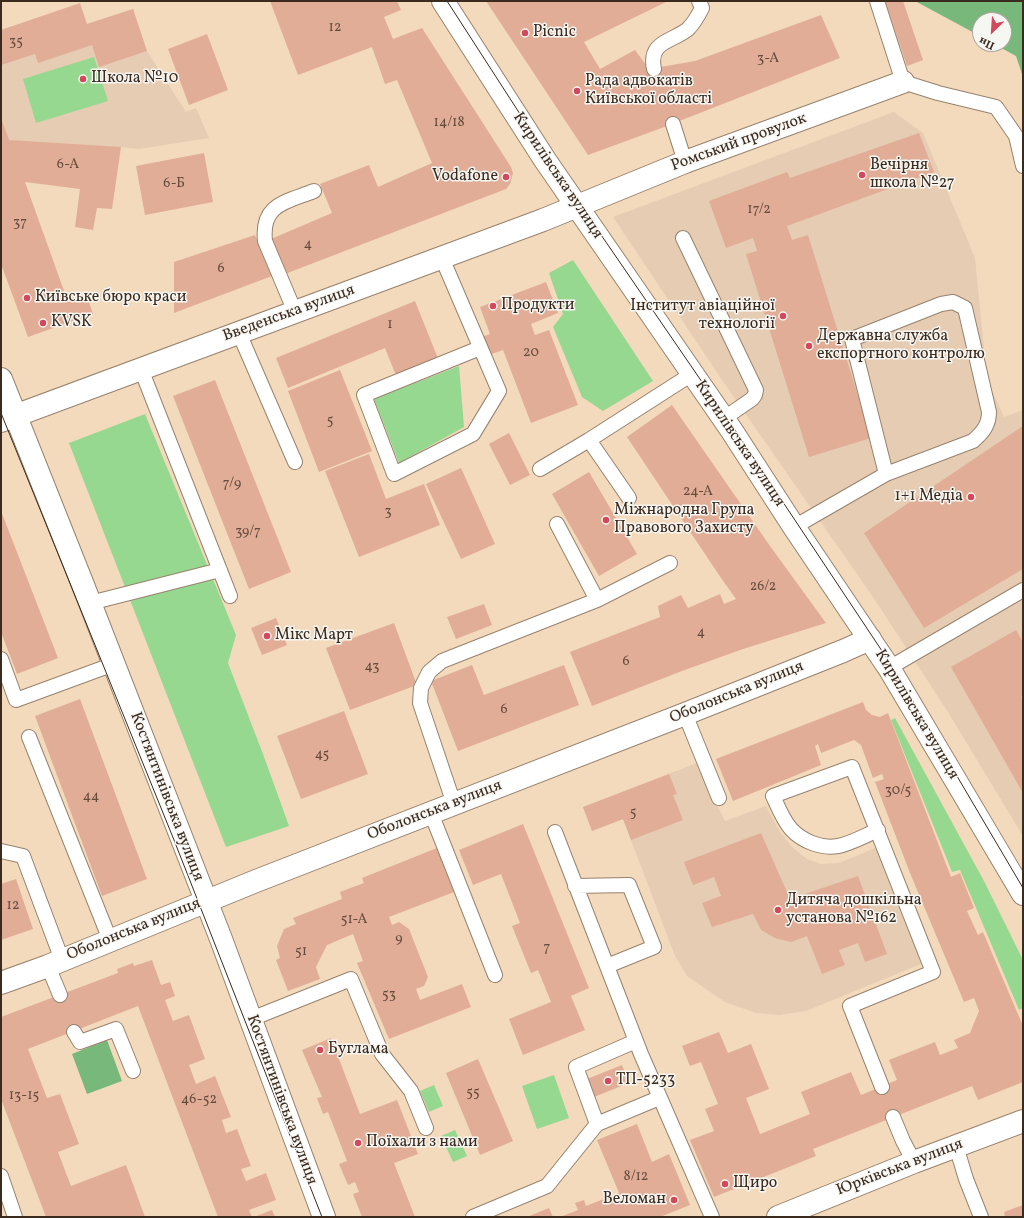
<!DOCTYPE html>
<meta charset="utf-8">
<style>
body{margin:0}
#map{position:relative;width:1024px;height:1218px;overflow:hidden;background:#f3dabc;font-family:Vollkorn,serif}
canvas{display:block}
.frame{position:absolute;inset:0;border:2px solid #3b2a1e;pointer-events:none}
.north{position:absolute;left:972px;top:12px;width:40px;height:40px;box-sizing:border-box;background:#f6f6f2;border:1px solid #aba49d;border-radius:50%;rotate:205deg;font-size:11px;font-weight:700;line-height:16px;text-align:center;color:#3b2a1e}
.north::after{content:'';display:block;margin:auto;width:14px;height:18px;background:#d1495b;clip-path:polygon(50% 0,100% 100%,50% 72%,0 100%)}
</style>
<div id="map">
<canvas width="1024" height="1218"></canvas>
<div class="frame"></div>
<div class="north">Пн</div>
</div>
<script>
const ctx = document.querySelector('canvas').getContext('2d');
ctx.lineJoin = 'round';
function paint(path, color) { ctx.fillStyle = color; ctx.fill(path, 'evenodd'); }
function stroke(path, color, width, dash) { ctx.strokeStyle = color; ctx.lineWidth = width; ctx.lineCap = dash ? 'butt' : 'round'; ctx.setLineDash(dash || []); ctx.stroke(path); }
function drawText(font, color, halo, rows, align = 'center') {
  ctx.font = font + ' Vollkorn,serif'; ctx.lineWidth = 3; ctx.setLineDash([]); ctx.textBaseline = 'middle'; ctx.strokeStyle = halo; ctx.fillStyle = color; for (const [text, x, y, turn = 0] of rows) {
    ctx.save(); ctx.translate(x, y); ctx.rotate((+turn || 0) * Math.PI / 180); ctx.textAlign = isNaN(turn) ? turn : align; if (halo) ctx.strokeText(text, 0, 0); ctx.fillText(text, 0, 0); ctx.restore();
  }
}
const built = new Path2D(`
 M133 9 147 51 186 112 196 108 209 138 139 149 121 147H1V30L25 23 87 24Z
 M894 112 923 133 975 258 987 380 1004 417 1023 410V836L948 712 875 600 720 377 613 217Z
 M697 763 725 821 766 806 780 832 792 847 807 859 821 864 839 863 875 848 921 964 806 1011 779 1015 756 1013 725 1002 687 976 675 956 623 819 592 831 583 807Z`);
const green = new Path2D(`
 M94 57 108 101 36 123 23 79Z
 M573 260 653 381 603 411 582 397 553 327 563 314 549 273Z
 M459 366 464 427 399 463 374 399Z
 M145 414 236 635 228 663 263 754 289 826 226 847 69 443Z
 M895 718 984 881 1023 960V1008L1019 1010 960 870 952 872 891 720Z
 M554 1075 569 1118 537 1129 522 1086Z
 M434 1085 443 1106 429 1112 420 1091Z
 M455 1130 467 1156 453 1162 441 1136Z`);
const forest = new Path2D(`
 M915 1H1023V77L1016 56 994 44H1004V20H980V36Z
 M107 1040 122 1081 87 1094 72 1054Z`);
const building = new Path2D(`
 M270 1H397L401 10 384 17 393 39 422 28 511 167 513 173 510 184 506 189 285 274 271 239 332 213 320 184 369 165 378 187 432 163 397 80 385 84 372 47 298 75Z
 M486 1H668L584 42 600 69 635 50 649 69 695 61 821 15 840 58 659 129 588 155Z
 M885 1H903L923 60 907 66Z
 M80 3 87 24 133 9 147 51 99 67 92 45 38 63 35 54 1 65V30Z
 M207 34 228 90 189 105 168 49Z
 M1 118 9 140 121 147 112 209 97 208 93 230 75 227 80 189 25 182 68 302 87 296 93 314 28 337 1 264Z
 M919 133 934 172 787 226 792 240 808 235 871 438 809 457 746 254 757 251 753 238 726 248 709 201 787 172 790 178Z
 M204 153 213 202 145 215 136 166Z
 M255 235 272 276 174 313V262Z
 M546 282 558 313 531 324 535 335 549 330 578 405 531 423 503 350 486 356 479 338 490 334 480 307Z
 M415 301 439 361 397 378 385 348 288 388 276 358Z
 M340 370 372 451 319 472 288 391Z
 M215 380 291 572 249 589 173 396Z
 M672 405 770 546 826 623 743 649 682 671 592 706 570 652 660 617 658 606 681 595 688 608 720 594 724 604 736 599 719 575 627 437Z
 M1023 426V569L924 628 864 533Z
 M509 433 530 475 510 485 489 444Z
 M369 454 386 499 424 484 440 525 359 557 325 471Z
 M461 468 495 544 461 559 426 484Z
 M589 472 637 554 599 576 552 494Z
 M1 511 58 658 17 674 1 632Z
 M484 604 492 625 456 639 447 617Z
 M276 618 287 645 262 655 251 628Z
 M394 623 417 685 350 710 326 648Z
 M1016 630 1023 642V696L1021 697 1023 701V793L951 667Z
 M472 665 484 695 564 665 579 705 458 751 431 681Z
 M80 699 147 879 102 896 35 716Z
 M863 702 866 710 872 715 880 717 888 713 951 877 960 873 974 908 967 911 978 935 983 932 1023 1026V1082L978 1100 972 1086 813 1149 816 1156 714 1197 690 1140 714 1131 705 1109 718 1104 701 1062 690 1066 682 1046 719 1032 728 1053 751 1044 769 1089 746 1098 760 1134 810 1114 801 1092 851 1072 861 1095 897 1080 889 1060 935 1042 940 1055 958 1048 954 1040 970 1033 979 1011 974 998 964 1002 910 873 875 782 884 779 882 774 873 778 861 745 854 740 821 753 818 744 815 746 821 765 733 801 716 759Z
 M344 711 368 774 301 799 277 736Z
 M669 774 677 794 673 795 683 820 631 840 623 819 592 831 583 807Z
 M523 824 589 988 571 996 585 1030 523 1055 509 1019 551 1002 538 970 531 973 512 926 520 923 501 874 473 885 459 850Z
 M761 833 790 899 858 876 887 954 865 962 858 943 839 950 845 965 822 974 807 936 791 942 775 938 761 930 753 914 712 927 702 903 721 896 714 877 693 885 684 862Z
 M437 848 454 892 389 917 392 925 399 922 409 929 428 977 424 986 416 989 420 1000 462 984 471 1007 389 1039 357 963 363 961 353 934 327 945 316 967 320 979 288 991 276 960 280 958 277 946 284 929 296 924 293 918 342 899 340 892 364 883 362 878Z
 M16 879 33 929 1 940V884Z
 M152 960 161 985 170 982 175 996 165 1000 173 1021 189 1015 205 1059 189 1065 196 1084 215 1076 231 1117 222 1120 226 1133 237 1129 251 1166 241 1169 246 1181 266 1173 276 1200 249 1210 252 1217H218L138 1006 28 1049 47 1098 60 1094 79 1144 58 1152 71 1186 126 1165 145 1217H46L1 1099V1017L118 973 117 969 133 963 134 966Z
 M331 1038 360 1114 397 1100 418 1154 394 1163 415 1217H362L353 1194 359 1192 355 1182 348 1185 339 1164 347 1161 328 1112 323 1114 317 1098 322 1097 302 1050Z
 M478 1059 513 1141 480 1155 446 1073Z
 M622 1065 629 1083 594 1097 587 1079Z
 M637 1124 652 1162 669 1154 690 1205 660 1217H560L578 1210 575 1203 584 1200 586 1206 619 1193 597 1140Z
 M1023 1205V1217H1005L1004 1212Z
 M549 1208 553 1217H527Z
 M272 1210 275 1217H254Z`);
const lane = new Path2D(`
 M877 1 903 82 938 93 996 107 1016 136 1023 166
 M654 69C648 41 672 42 688 29 694 23 698 16 702 8L699 1
 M673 124 685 162
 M683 238 756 390 755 395 752 399 723 419
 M442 258 499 391 473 434 394 474 364 395 480 348
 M295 312 265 241C261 204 286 202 314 191
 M239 333 295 462
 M141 369 230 596
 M540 469 589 440
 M629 498 589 440 692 374
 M557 524 597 600
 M794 527 886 474 973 441C983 432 989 425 989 412L965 308 953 302 941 304 852 339 886 474
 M90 603 220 570
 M1 659 16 700 114 664
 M889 668 1023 590
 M685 714 719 798
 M29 737 110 940
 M454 804 420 703 421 688 429 672 442 661 597 600 670 563
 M431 813 495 975
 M878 830C866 835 850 844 838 846 821 849 802 841 791 829 783 820 778 807 773 796L852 767 933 972 850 1006 882 1087
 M555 832 641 1054 712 1217
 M1 851 23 856 62 960
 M575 886 629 885 654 947 607 966
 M48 966 60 995
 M251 1019 351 979 382 1054 411 1091 426 1128
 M74 1032 80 1042 116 1029 133 1071
 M636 1041 576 1067 597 1124 659 1098
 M893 1117 903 1141 914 1162
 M956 1146 966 1179 981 1217
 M1 1176 15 1217
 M473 1217 547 1186 597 1124`);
const street = new Path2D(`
 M1 421 543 220 685 162 903 82
 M1 983 48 966 256 881 685 714 843 651 870 639
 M778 1217 914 1162 1023 1121`);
const secondary = new Path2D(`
 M443 1 545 160 732 431 794 527 889 668 1023 894
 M1 379 83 585 221 939 324 1217`);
const tram = new Path2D(`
 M447 1 551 162 735 430 892 666 1023 888
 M1 413 174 840 322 1217`);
const markers = [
 [525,33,4,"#d1495b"],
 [83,79,4,"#d1495b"],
 [577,91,4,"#d1495b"],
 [862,175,4,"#d1495b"],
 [506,177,4,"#d1495b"],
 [27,298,4,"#d1495b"],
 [493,306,4,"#d1495b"],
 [783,316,4,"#d1495b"],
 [43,323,4,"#d1495b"],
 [809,346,4,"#d1495b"],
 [971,497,4,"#d1495b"],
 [606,520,4,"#d1495b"],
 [267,636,4,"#d1495b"],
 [778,910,4,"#d1495b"],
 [320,1050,4,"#d1495b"],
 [608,1081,4,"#d1495b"],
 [358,1143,4,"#d1495b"],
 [725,1184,4,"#d1495b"],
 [674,1200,4,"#d1495b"]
];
const numberNames = [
 ["12",335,28],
 ["35",16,42],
 ["3-А",768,59],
 ["14/18",449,123],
 ["6-А",68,165],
 ["6-Б",174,184],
 ["17/2",759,210],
 ["37",20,223],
 ["4",308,245],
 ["6",221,269],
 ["1",390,325],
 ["20",531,353],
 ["5",330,421],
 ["7/9",232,484],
 ["24-А",698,492],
 ["3",388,512],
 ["39/7",248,532],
 ["26/2",763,587],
 ["4",701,633],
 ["6",626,662],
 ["43",372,667],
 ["6",504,710],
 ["45",322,755],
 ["30/5",898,791],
 ["44",91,797],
 ["5",633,813],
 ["12",13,906],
 ["51-А",354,920],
 ["9",399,939],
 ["7",547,948],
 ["51",301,952],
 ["53",389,995],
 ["55",473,1093],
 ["13-15",24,1096],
 ["46-52",199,1100],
 ["8/12",636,1177]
];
const poiNames = [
 ["Picnic",533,33],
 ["Школа №10",91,79],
 ["Рада адвокатів",585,82],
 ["Київської області",585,100],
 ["Вечірня",870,166],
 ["школа №27",870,184],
 ["Vodafone",498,177,"right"],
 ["Київське бюро краси",35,298],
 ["Продукти",501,306],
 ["Інститут авіаційної",775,307,"right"],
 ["технології",775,325,"right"],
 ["KVSK",51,323],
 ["Державна служба",817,337],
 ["експортного контролю",817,355],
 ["1+1 Медіа",963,497,"right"],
 ["Міжнародна Група",614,511],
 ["Правового Захисту",614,529],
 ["Мікс Март",275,636],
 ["Дитяча дошкільна",786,901],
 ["установа №162",786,919],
 ["Буглама",328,1050],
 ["ТП-5233",616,1081],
 ["Поїхали з нами",366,1143],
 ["Щиро",733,1184],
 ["Веломан",666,1200,"right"]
];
const streetNames = [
 ["Ромський провулок",739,143,-20],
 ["Кирилівська вулиця",557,176,56],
 ["Введенська вулиця",289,314,-20],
 ["Кирилівська вулиця",739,444,56],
 ["Оболонська вулиця",737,693,-22],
 ["Кирилівська вулиця",916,715,59],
 ["Костянтинівська вулиця",166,797,69],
 ["Оболонська вулиця",435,811,-21],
 ["Оболонська вулиця",134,930,-22],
 ["Костянтинівська вулиця",281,1100,70],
 ["Юрківська вулиця",900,1168,-21]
];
paint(built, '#e5ccb3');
paint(green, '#96d88f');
paint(forest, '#78b87a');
paint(building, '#e1ad96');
stroke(lane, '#97826d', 16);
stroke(street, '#97826d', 24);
stroke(secondary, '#97826d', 24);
stroke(lane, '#fff', 14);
stroke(street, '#fff', 22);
stroke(secondary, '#fff', 22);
stroke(tram, '#3b2a1e', 1);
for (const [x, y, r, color] of markers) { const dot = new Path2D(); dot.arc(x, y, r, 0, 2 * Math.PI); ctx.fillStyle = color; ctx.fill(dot); stroke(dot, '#f6f6f2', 1.5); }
drawText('14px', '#644b3c', null, numberNames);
drawText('16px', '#3b2a1e', '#f6f6f2', poiNames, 'left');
drawText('16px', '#3b2a1e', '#f6f6f2', streetNames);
</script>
